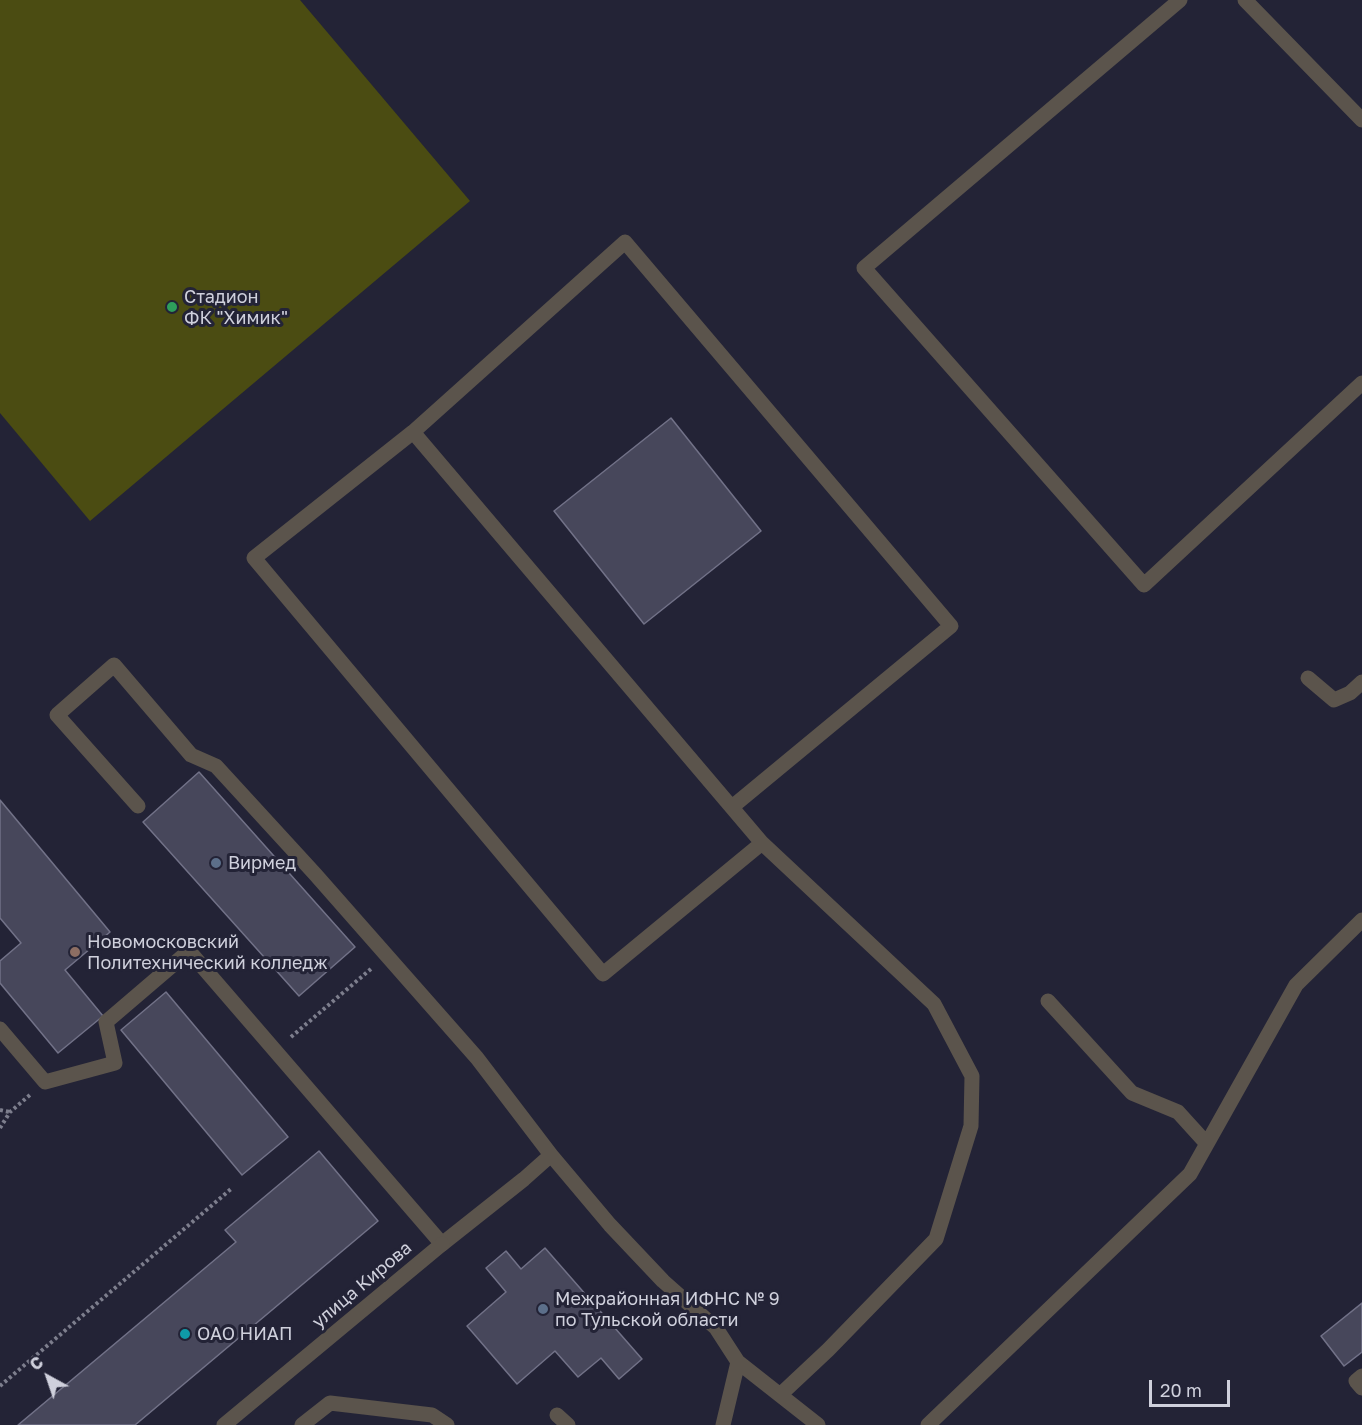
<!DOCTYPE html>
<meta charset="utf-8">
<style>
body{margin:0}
#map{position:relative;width:1362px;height:1425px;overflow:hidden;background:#232336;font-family:"Golos Text",sans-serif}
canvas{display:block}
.north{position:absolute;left:18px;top:1347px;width:60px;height:60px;-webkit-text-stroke:4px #232336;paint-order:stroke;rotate:320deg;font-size:16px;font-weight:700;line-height:24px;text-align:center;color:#cfd0dc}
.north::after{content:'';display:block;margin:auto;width:21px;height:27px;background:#cfd0dc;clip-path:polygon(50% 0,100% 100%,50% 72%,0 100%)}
.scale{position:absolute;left:1149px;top:1380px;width:81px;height:27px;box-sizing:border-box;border:3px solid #cfd0dc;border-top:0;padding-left:8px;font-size:18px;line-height:21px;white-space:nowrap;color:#cfd0dc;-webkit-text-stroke:4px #232336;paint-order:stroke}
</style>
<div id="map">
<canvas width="1362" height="1425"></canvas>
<div class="north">С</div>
<div class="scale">20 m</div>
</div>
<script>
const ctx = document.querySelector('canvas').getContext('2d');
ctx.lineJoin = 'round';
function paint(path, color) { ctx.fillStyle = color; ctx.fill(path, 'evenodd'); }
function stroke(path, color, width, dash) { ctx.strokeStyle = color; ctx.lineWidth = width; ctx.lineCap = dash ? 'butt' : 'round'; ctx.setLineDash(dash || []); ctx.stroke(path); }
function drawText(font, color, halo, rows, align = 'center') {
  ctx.font = font + ' "Golos Text",sans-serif'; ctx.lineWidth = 6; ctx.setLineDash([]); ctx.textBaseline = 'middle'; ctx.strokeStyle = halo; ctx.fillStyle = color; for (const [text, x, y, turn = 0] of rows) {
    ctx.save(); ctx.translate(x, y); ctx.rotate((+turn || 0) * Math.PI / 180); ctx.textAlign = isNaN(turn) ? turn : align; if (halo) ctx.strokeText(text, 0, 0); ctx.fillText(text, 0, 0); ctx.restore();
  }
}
const green = new Path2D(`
 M0 0H300L470 201 90 521 0 413Z`);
const building = new Path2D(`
 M671 418 761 531 644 624 554 511Z
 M199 772 355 947 299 996 143 822Z
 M0 800 110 932 65 970 103 1016 58 1053 0 983V961L21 943 0 918Z
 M166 992 288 1137 242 1175 121 1030Z
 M319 1151 378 1221 135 1425H18L236 1242 225 1230Z
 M545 1248 642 1359 619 1379 601 1358 578 1377 555 1351 517 1384 467 1326 506 1292 486 1268 506 1251 521 1269Z
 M1362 1303V1352L1344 1366 1321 1336Z`);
const path = new Path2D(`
 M291 1037 372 968
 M0 1110 10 1112
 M0 1128 10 1112 31 1094
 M0 1386 231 1189`);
const lane = new Path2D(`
 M1180 0 864 268 1144 585 1362 383
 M1245 0 1362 120
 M413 432 625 242 951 626 732 807
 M1308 678 1334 700 1350 693 1362 682
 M138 806 57 715 114 665 191 755 216 766 315 874 477 1058 551 1155
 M762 843 413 432 254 558 603 974 762 843 934 1004 972 1076 971 1126 936 1239 828 1350 780 1395
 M1048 1001 1132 1093 1178 1112 1207 1144
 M0 1029 45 1082 115 1063 106 1022 189 951 442 1244 524 1179 551 1155 610 1225 663 1281 716 1328 738 1362
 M1362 1376 1356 1381 1362 1388
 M302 1425 330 1403 432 1415 447 1425
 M723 1425 738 1362 818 1425
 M928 1425 1190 1174 1296 985 1362 920`);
const street = new Path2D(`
 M557 1415 568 1425
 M224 1425 442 1244`);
const markers = [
 [172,307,6,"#2e9e5b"],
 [216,863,6,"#5c6f8a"],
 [75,952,6,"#8d6e63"],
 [543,1309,6,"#5c6f8a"],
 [185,1334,6,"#0f9aa8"]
];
const poiNames = [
 ["Стадион",184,297],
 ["ФК \"Химик\"",184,318],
 ["Вирмед",228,863],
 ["Новомосковский",87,942],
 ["Политехнический колледж",87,963],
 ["Межрайонная ИФНС № 9",555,1299],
 ["по Тульской области",555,1320],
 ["ОАО НИАП",197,1334]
];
const streetNames = [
 ["улица Кирова",362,1285,-40]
];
paint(green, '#4b4c12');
paint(building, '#47475b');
stroke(building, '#727288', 1.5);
stroke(path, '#7d7e8d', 4, [3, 3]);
stroke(lane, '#5b544c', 15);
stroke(street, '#5b544c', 15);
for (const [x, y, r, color] of markers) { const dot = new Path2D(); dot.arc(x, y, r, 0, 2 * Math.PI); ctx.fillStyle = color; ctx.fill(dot); stroke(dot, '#232336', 2); }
drawText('18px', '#cfd0dc', '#232336', poiNames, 'left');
drawText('18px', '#cfd0dc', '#232336', streetNames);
</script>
